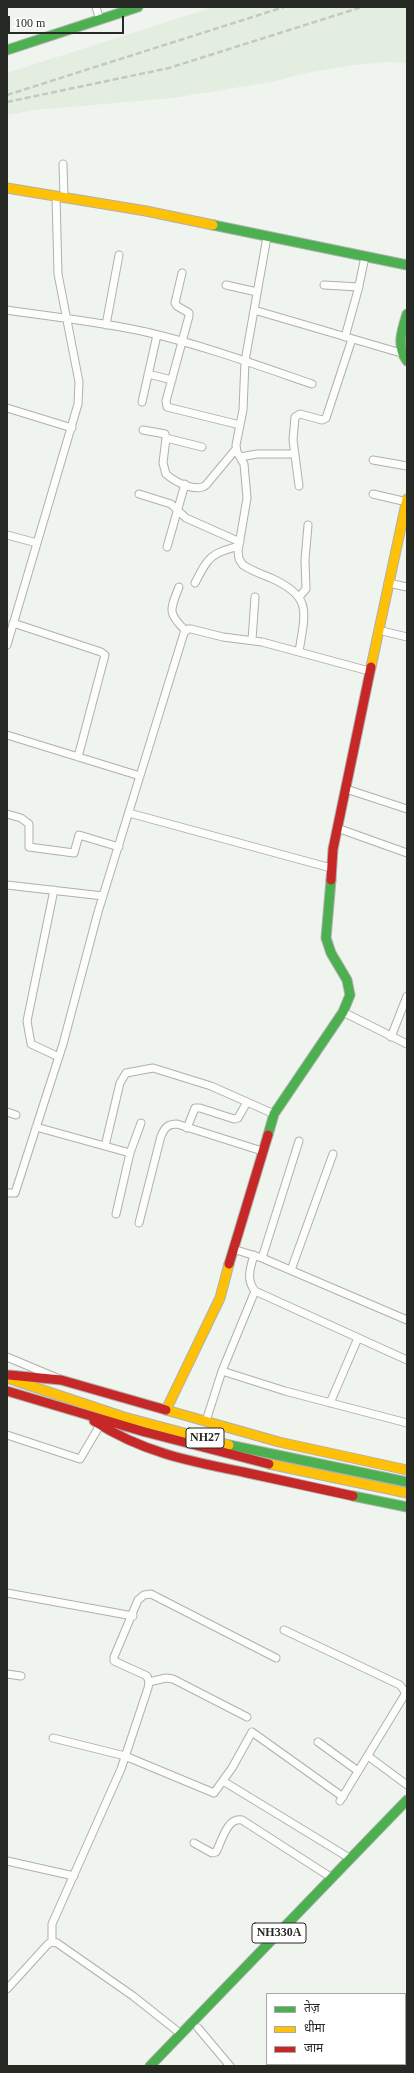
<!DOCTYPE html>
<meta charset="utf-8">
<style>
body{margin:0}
#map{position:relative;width:414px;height:2073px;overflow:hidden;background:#eff4ee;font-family:"Times New Roman","Noto Sans Devanagari",serif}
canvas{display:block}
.frame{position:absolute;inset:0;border:8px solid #262924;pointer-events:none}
.legend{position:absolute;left:266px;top:1993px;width:140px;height:72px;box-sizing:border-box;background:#fff;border:1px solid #a8a9a7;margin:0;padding:5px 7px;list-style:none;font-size:12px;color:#262924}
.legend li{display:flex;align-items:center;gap:8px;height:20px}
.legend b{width:20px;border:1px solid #a8a9a7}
.scale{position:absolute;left:8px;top:16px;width:116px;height:18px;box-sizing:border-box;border:2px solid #262924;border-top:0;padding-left:5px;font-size:12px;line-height:14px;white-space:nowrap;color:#262924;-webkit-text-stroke:3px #fff;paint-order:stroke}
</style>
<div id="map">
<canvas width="414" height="2073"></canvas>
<div class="frame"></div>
<ul class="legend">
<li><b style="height:5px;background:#4caf50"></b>तेज़</li>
<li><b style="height:5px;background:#ffc107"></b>धीमा</li>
<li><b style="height:5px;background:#c62828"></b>जाम</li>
</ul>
<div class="scale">100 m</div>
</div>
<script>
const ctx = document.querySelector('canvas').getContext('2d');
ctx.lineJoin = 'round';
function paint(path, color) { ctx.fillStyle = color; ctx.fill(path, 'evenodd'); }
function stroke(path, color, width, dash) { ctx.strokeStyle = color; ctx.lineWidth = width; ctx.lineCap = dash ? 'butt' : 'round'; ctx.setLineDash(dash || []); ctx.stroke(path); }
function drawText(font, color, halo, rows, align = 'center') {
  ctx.font = font + ' "Times New Roman",serif'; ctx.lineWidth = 3; ctx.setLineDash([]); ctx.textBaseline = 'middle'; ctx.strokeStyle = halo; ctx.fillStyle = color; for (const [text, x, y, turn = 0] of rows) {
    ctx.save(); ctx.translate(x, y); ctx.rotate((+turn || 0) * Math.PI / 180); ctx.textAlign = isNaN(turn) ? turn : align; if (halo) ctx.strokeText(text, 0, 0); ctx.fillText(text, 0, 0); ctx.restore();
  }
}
const built = new Path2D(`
 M214 7H407V63L387 62 353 65 301 74 276 81 173 98 34 110 7 115V73Z`);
const street = new Path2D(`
 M96 7 100 20
 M63 164 64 198
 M267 237 245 361 243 410 236 445 237 452 244 464 247 498 238 551 239 559 243 565C252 571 261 574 271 578 313 597 305 612 299 652
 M182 273 175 303 177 306 189 313V316L166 401 167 407 240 425
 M226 285 257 292
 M324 285 359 287
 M7 310C53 317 100 322 146 332 202 345 257 365 312 384
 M254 310 401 353
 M106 325 119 255
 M345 337 358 290 365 257
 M148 374 172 380
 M142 402 157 335
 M7 408 72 428
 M143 430 165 434 166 438 163 463 166 474C175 482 196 493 206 485L236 449
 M166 438 202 447
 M240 457 257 454H295
 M373 460 407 466
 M299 486 293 440 295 417 300 414 322 420 326 418 352 339
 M139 494 171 504 186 518 240 542
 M373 494 407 502
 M7 535 37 543
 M167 547 185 484
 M195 583C209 556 210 554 239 546
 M388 583 407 587
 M179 587C170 610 167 613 186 631
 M300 596 306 589 305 560 308 525
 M13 623 101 652 105 655 78 757
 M378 630 407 637
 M252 640 255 597
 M7 645 78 404 79 382 58 274 56 197
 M7 735 140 776
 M346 789 407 809
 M129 813 331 868
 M7 814 21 818 29 824V847L74 853 79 835 119 847
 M337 828 407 853
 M7 885 103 896
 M54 890 27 1021 31 1044 59 1057
 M343 1012 407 1044
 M391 1037 407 996
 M7 1112 16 1115
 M36 1127 130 1153
 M187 1128 195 1108H200L234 1119 238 1118 247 1102
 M105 1146 120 1083 126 1073 153 1068 211 1086 274 1114
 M7 1193H15L63 1044 98 912 184 633 188 629H191L223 637 262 642 369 671
 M116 1214 130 1153 141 1123
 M139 1223 161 1136C165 1127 168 1124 177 1124L262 1151
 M233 1249 262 1258 407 1320
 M254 1255C250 1268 246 1280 255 1291
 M262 1258 299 1141
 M291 1270 333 1154
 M7 1357 57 1378
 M222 1371 285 1391 407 1423
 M330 1403 358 1338
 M206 1421 222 1371 255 1291 407 1360
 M7 1435 80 1459 100 1425
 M7 1593 133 1616
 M284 1630 400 1685 405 1692 404 1696 340 1801
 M7 1674 21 1676
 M149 1682 166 1678 173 1679 247 1717
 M53 1738 125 1756 214 1793 232 1768 252 1732 343 1797
 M318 1742 358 1771
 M368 1756 407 1785
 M223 1781 351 1859
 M194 1843 212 1853 216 1852C222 1841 227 1817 242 1820L332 1878
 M7 1861 74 1876
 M52 1942V1924L121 1769 148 1688 149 1682 147 1676 114 1661V1657L138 1600 144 1595 151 1594 276 1658
 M7 1989 48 1944 52 1942 57 1943 133 1996 181 2034
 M198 2028 230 2066`);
const fast = new Path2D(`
 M7 50 138 7
 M213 225 407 265
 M407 314C402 330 396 346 407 361
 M268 1135 274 1114 343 1012 350 995 347 980 331 953 326 938 331 880
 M229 1445 407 1482
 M353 1496 407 1507
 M150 2066 407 1800`);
const slow = new Path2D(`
 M7 188 146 211 213 225
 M371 667 407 499
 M7 1378 124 1417 229 1445
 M166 1410 279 1442 407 1470
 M166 1410 220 1298 229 1264
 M269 1464 407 1493`);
const jam = new Path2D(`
 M331 880 333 849 371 667
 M229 1264 268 1135
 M9 1375 61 1380 166 1410
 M7 1391 145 1432 269 1464
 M94 1421C142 1452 188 1461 243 1472 280 1480 316 1488 353 1496`);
const rail = new Path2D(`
 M7 95 284 7
 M7 102 169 68 362 7`);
const shields = [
 [205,1438,38],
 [279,1933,54]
];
const shieldNames = [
 ["NH27",205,1438],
 ["NH330A",279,1933]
];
paint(built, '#e3ede0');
stroke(street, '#aeb1ad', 9);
stroke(fast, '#aeb1ad', 11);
stroke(slow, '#aeb1ad', 11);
stroke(jam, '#aeb1ad', 11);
stroke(street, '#fdfdfc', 7);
stroke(fast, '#4caf50', 9);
stroke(slow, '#ffc107', 9);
stroke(jam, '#c62828', 9);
stroke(rail, '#c6c7c5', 2.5, [6, 3]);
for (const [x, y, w] of shields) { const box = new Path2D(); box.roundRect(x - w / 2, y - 10, w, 20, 3); ctx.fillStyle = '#fff'; ctx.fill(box); stroke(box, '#262924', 1); }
drawText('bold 12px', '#262924', null, shieldNames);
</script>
